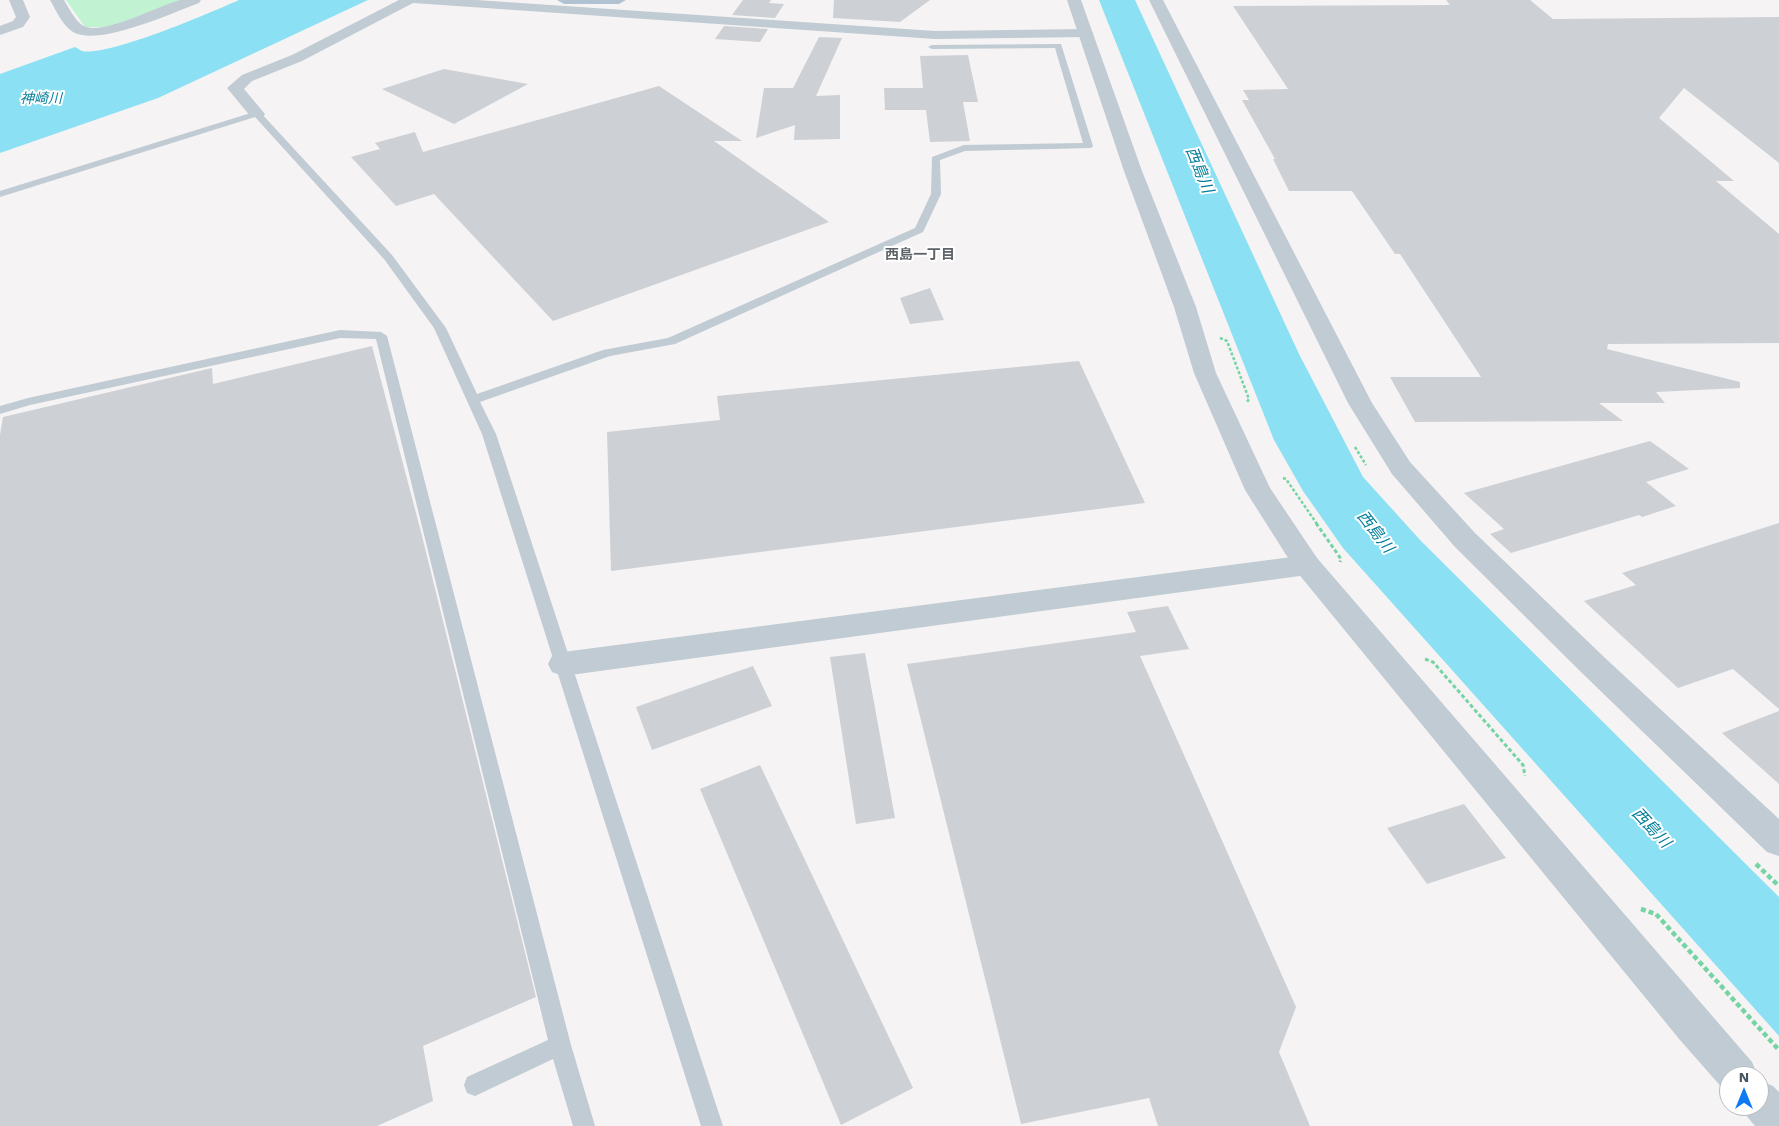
<!DOCTYPE html>
<meta charset="utf-8">
<style>
body{margin:0}
#map{position:relative;width:1779px;height:1126px;overflow:hidden;background:#f5f3f3;font-family:"Work Sans",sans-serif}
canvas{display:block}
.north{position:absolute;left:1719px;top:1066px;width:50px;height:50px;box-sizing:border-box;background:#fff;border:1px solid #b6bcc0;border-radius:50%;rotate:0deg;font-size:14px;font-weight:700;line-height:20px;text-align:center;color:#495762}
.north::after{content:'';display:block;margin:auto;width:18px;height:22px;background:#0f79f3;clip-path:polygon(50% 0,100% 100%,50% 72%,0 100%)}
</style>
<div id="map">
<canvas width="1779" height="1126"></canvas>
<div class="north">N</div>
</div>
<script>
const ctx = document.querySelector('canvas').getContext('2d');
ctx.lineJoin = 'round';
function paint(path, color) { ctx.fillStyle = color; ctx.fill(path, 'evenodd'); }
function stroke(path, color, width, dash) { ctx.strokeStyle = color; ctx.lineWidth = width; ctx.lineCap = dash ? 'butt' : 'round'; ctx.setLineDash(dash || []); ctx.stroke(path); }
function drawText(font, color, halo, rows, align = 'center') {
  ctx.font = font + ' "Work Sans","Noto Sans JP",sans-serif'; ctx.lineWidth = 4; ctx.setLineDash([]); ctx.textBaseline = 'middle'; ctx.strokeStyle = halo; ctx.fillStyle = color; for (const [text, x, y, turn = 0] of rows) {
    ctx.save(); ctx.translate(x, y); ctx.rotate((+turn || 0) * Math.PI / 180); ctx.textAlign = isNaN(turn) ? turn : align; if (halo) ctx.strokeText(text, 0, 0); ctx.fillText(text, 0, 0); ctx.restore();
  }
}
const green = new Path2D(`
 M66 0H183L109 27H85Z`);
const water = new Path2D(`
 M239 0H368L158 98 0 153V74L75 47C78 48 79 50 82 51 108 57 212 12 239 0Z
 M1099 0H1135L1299 354 1363 477 1421 541 1779 897V1036L1343 548 1303 491 1274 440Z`);
const building = new Path2D(`
 M743 0H771L769 3 784 4 775 18 732 15Z
 M834 0H930L900 22 833 18Z
 M1446 0H1530L1553 19 1779 17V163L1684 88 1659 118 1734 181H1716L1779 234V343L1608 344 1607 349 1740 382V388L1656 392 1665 403H1599L1623 421 1415 422 1390 377H1481L1400 254H1395L1352 191H1289L1273 159H1275L1242 100H1249L1243 90 1288 89 1233 6 1450 5Z
 M724 26 768 29 760 42 715 39Z
 M819 37 842 38 816 96 840 95V139L794 140 795 125 756 138 764 88H793Z
 M968 55 978 102H963L970 141 930 142 926 110H885L884 88H923L920 56Z
 M444 69 528 84 454 124 382 89Z
 M659 86 742 141H714L829 222 553 321 434 194 396 206 351 157 380 149 375 143 415 132 423 152Z
 M930 288 944 320 910 324 900 298Z
 M372 346 421 532 536 997 423 1046 433 1101 377 1126H0V435L3 417 212 368 213 384Z
 M1079 361 1145 503 611 571 607 432 720 420 717 396Z
 M1650 441 1689 469 1646 482 1676 506 1642 517 1639 515 1511 553 1490 534 1504 529 1464 493Z
 M1779 523V709L1733 669 1678 688 1584 601 1636 585 1622 573Z
 M1168 606 1189 649 1140 656 1296 1007 1279 1052 1310 1126H1158L1149 1098 1021 1124 907 664 1136 632 1127 612Z
 M865 653 895 818 856 824 830 657Z
 M753 666 772 706 652 750 636 707Z
 M1779 711V784L1722 733Z
 M760 765 913 1088 841 1125 700 789Z
 M1464 804 1506 858 1427 884 1387 828Z`);
const pathFar2 = new Path2D(`
 M1220 338 1227 341 1249 399 1247 402
 M1355 447 1366 465
 M1283 478 1286 479 1317 524`);
const pathFar1 = new Path2D(`
 M1316 523 1341 559 1340 562
 M1425 659 1433 662 1523 765 1525 776`);
const path = new Path2D(`
 M1756 864 1779 886
 M1641 909 1656 914 1779 1050`);
const service = new Path2D(`
 M1061 44 1093 146 1091 148 965 151 940 160 941 194 923 232 675 344 610 356 480 402 496 434 723 1126H701L482 434 434 328 384 259 255 117 0 197V191L254 112H260L392 255 446 328 477 394 603 350 668 338 915 228 931 194 932 157 964 145 1083 143 1055 48 932 49 928 47 932 45Z
 M340 330 381 332 387 336 571 1045 595 1126H573L553 1059 475 1096 467 1093 464 1085 467 1077 548 1040 376 339 340 338 30 405 0 414V406L28 398Z`);
const minor = new Path2D(`
 M399 0H476L935 31 1086 29 1091 30 1093 33 1091 36 1086 37 935 39 413 3 302 61 252 81 244 89 265 114 263 117H251L227 88 242 75 292 55Z
 M1307 555 1317 558 1321 565 1317 572 1307 575 563 676 552 672 548 664 552 656 563 652Z`);
const tertiary = new Path2D(`
 M9 0H23L30 17 23 27 0 35V26L13 21 16 17Z
 M50 0H64C69 8 74 19 82 25 100 38 161 4 181 0 187 0 195 0 201 0L199 3C172 13 98 47 73 32 62 25 56 10 50 0Z
 M1067 0H1081L1142 171 1196 307 1216 373 1270 488 1317 558 1752 1062 1758 1076H1729V1092L1724 1090 1680 1040 1297 572 1245 490 1194 373 1174 307 1124 171Z
 M1149 0H1163L1372 403 1410 462 1475 533 1604 657 1779 819V856L1767 852 1582 673 1455 547 1392 474 1348 403Z
 M1759 1080 1773 1086 1779 1092V1126H1755L1745 1114 1741 1106H1759Z`);
const primary = new Path2D(`
 M557 0H626L619 4H564Z`);
const farWaternames = [
 ["神崎川",41,99]
];
const farNeighbourhoodnames = [
 ["西島一丁目",920,255]
];
const waterNames = [
 ["西島川",1199,170,68],
 ["西島川",1375,532,52],
 ["西島川",1651,828,47]
];
paint(green, '#c1f3d3');
paint(water, '#8be0f3');
paint(building, '#cdd0d5');
stroke(pathFar2, '#75d4a3', 2.5, [3, 2]);
stroke(pathFar1, '#75d4a3', 3, [4, 2.5]);
stroke(path, '#75d4a3', 4.5, [5, 3]);
paint(service, '#c0cbd3');
paint(minor, '#c0cbd3');
paint(tertiary, '#c0cbd3');
paint(primary, '#b1c3d3');
drawText('italic 14px', '#057f9a', '#fff', farWaternames);
drawText('bold 14px', '#5e6368', '#fff', farNeighbourhoodnames);
drawText('italic 16px', '#057f9a', '#fff', waterNames);
</script>
